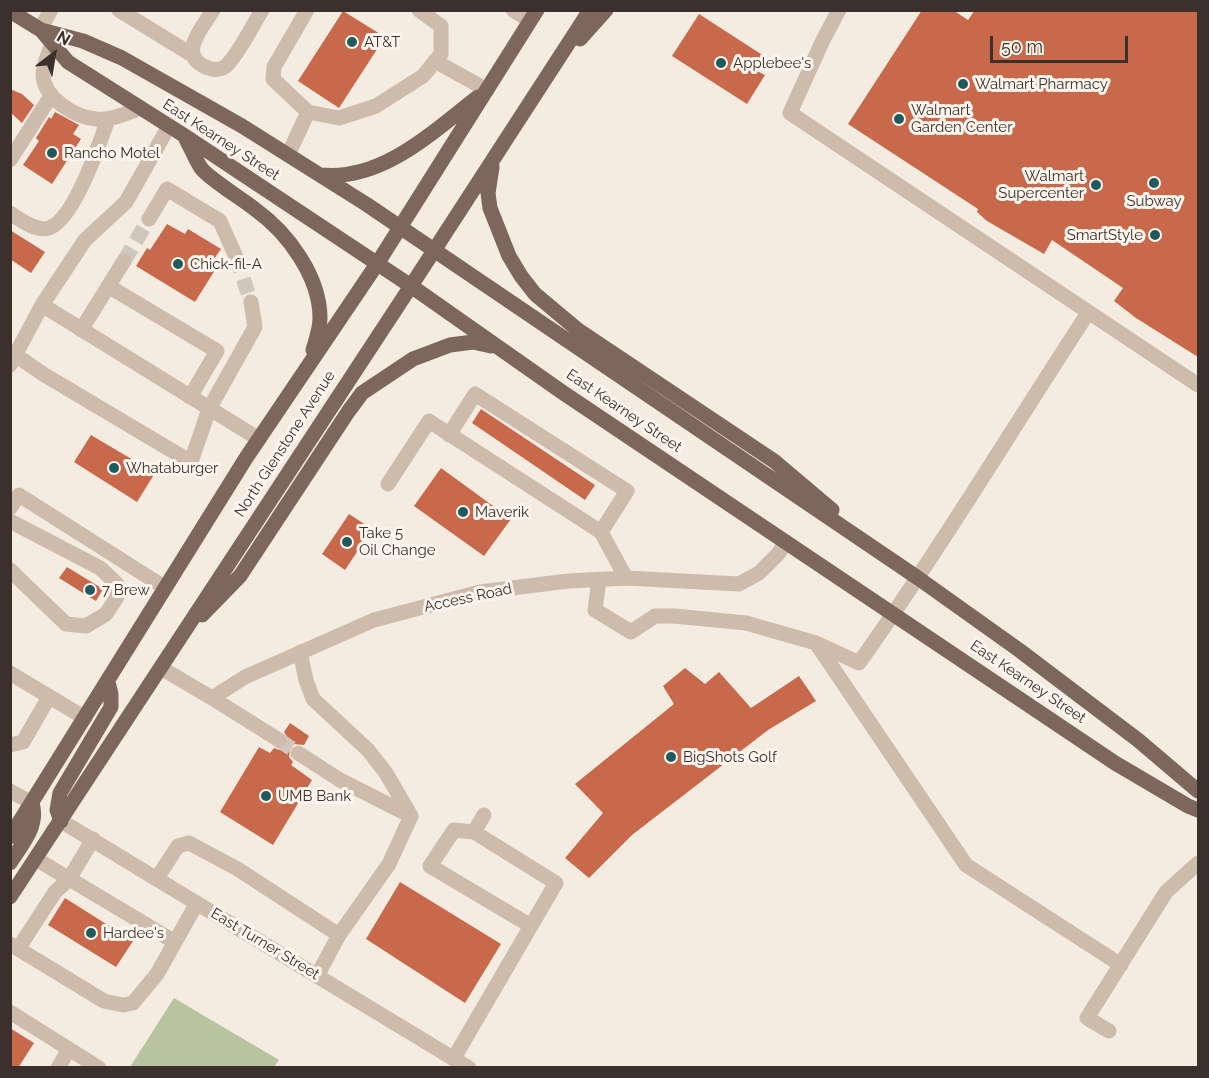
<!DOCTYPE html>
<style>
body{margin:0}
#map{position:relative;width:1209px;height:1078px;overflow:hidden;background:#f4ebe1;font-family:Raleway,sans-serif}
canvas{display:block}
.frame{position:absolute;inset:0;border:12px solid #3b302b;pointer-events:none}
.north{position:absolute;left:24px;top:24px;width:60px;height:60px;-webkit-text-stroke:4px #fbf5ee;paint-order:stroke;rotate:31deg;font-size:16px;font-weight:700;line-height:24px;text-align:center;color:#3b302b}
.north::after{content:'';display:block;margin:auto;width:21px;height:27px;background:#3b302b;clip-path:polygon(50% 0,100% 100%,50% 72%,0 100%)}
.scale{position:absolute;left:990px;top:36px;width:138px;height:27px;box-sizing:border-box;border:3px solid #3b302b;border-top:0;padding-left:8px;font-size:18px;line-height:21px;white-space:nowrap;color:#3b302b;-webkit-text-stroke:4px #fbf5ee;paint-order:stroke}
</style>
<div id="map">
<canvas width="1209" height="1078"></canvas>
<div class="frame"></div>
<div class="north">N</div>
<div class="scale">50 m</div>
</div>
<script>
const ctx = document.querySelector('canvas').getContext('2d');
ctx.lineJoin = 'round';
function paint(path, color) { ctx.fillStyle = color; ctx.fill(path, 'evenodd'); }
function stroke(path, color, width, dash) { ctx.strokeStyle = color; ctx.lineWidth = width; ctx.lineCap = dash ? 'butt' : 'round'; ctx.setLineDash(dash || []); ctx.stroke(path); }
function drawText(font, color, halo, rows, align = 'center') {
  ctx.font = font + ' Raleway,sans-serif'; ctx.lineWidth = 6; ctx.setLineDash([]); ctx.textBaseline = 'middle'; ctx.strokeStyle = halo; ctx.fillStyle = color; for (const [text, x, y, turn = 0] of rows) {
    ctx.save(); ctx.translate(x, y); ctx.rotate((+turn || 0) * Math.PI / 180); ctx.textAlign = isNaN(turn) ? turn : align; if (halo) ctx.strokeText(text, 0, 0); ctx.fillText(text, 0, 0); ctx.restore();
  }
}
const green = new Path2D(`
 M174 998 279 1060 274 1067H130Z`);
const building = new Path2D(`
 M922 10H953L968 20 975 10H1198V357L1136 318 1114 301 1123 288 1052 240 1044 254 987 221 977 212 978 209 848 124Z
 M343 11 385 37 339 108 298 81Z
 M699 14 764 56 755 70 765 75 747 104 672 56Z
 M10 89 22 94 34 105 22 123 10 112Z
 M55 112 79 125 73 134 81 139 52 184 23 165 39 141 36 138 49 117 51 119Z
 M167 224 185 234 188 229 221 249 214 259 220 262 195 302 136 266 147 248 150 250Z
 M10 230 45 252 31 273 10 259Z
 M481 409 595 485 585 500 472 423Z
 M91 435 155 473 137 502 74 462Z
 M441 468 511 519 484 556 414 506Z
 M349 514 372 529 345 570 322 554Z
 M67 567 103 589 96 601 59 578Z
 M685 668 705 684 719 672 751 708 799 676 816 701 768 730 632 835 589 878 565 858 603 813 575 784 674 704 663 686Z
 M290 723 309 736 304 745 294 744 290 748 289 757 293 762 291 765 312 780 273 845 220 812 259 747 270 753 274 748 279 750 287 746 289 740 284 732Z
 M400 882 501 944 465 1003 366 939Z
 M65 898 133 941 116 967 48 925Z
 M10 1028 34 1043 18 1068H10Z`);
const minorTunnel = new Path2D(`
 M236 257 251 302
 M124 261 149 219
 M279 740 298 753`);
const minor = new Path2D(`
 M119 10 194 56
 M213 10C202 29 176 55 208 68 214 70 221 70 226 66 238 55 253 25 262 10
 M307 10 274 67 273 79 308 112
 M513 10 530 21
 M839 10 823 40 790 113 1198 385
 M40 29 51 10
 M52 43C49 53 43 65 43 75 44 98 74 117 96 119 111 121 127 113 141 108
 M435 61 487 90
 M288 155 308 112 339 118 376 106 423 76 441 54V26L419 10
 M10 160 51 96
 M10 213C20 220 37 232 49 228 74 220 100 143 108 119
 M149 219 167 189 220 221 236 257
 M108 286 217 351 190 397
 M42 305 259 439
 M81 330 124 261
 M17 356 43 374 191 462 209 409 255 327 251 302
 M10 365 42 305 85 240 126 202 169 126
 M449 435 475 394 627 491 601 532
 M388 484 429 421 601 532 626 578
 M10 508 19 495 164 587
 M10 521 100 568 117 584V597L106 614 86 626 66 624 10 570
 M599 580 595 610 631 632 655 616H674L746 623 816 643 859 663C940 549 1012 429 1088 313
 M816 643 966 865 1121 965
 M300 652 306 680 313 699 368 750 386 773 411 816 389 864 339 935
 M161 668 212 698 245 677 374 620 480 592 568 581 626 578 739 584 759 573 778 554 786 542
 M10 673 85 718
 M212 698 279 740
 M10 745 23 742 49 697
 M298 753 340 780 411 816
 M10 791 32 803
 M61 821 469 1068
 M474 832 484 815
 M36 859 175 942
 M157 878 178 846 189 843 236 868 339 935 317 976
 M10 944 104 1001 123 1005 133 1003 157 974 197 903
 M18 949 55 892 69 879 93 839
 M10 1012 69 1049 58 1068
 M1109 1031 1087 1018 1166 892 1198 863
 M69 1049 99 1068
 M454 1058 556 883 474 832 454 830 430 866 531 926`);
const major = new Path2D(`
 M10 11 41 30 83 41 122 58 242 126 366 204 918 578 1019 650 1138 740 1198 791
 M41 30 68 62 185 136 411 286 562 392 1115 763 1188 806 1198 810
 M580 39 606 10
 M186 139C191 148 195 159 201 168 209 179 244 200 256 210 288 233 320 277 320 318 320 329 316 340 313 350
 M492 167 488 193 490 208 509 256 521 276 535 294 578 330 774 461 832 510
 M321 175C383 181 432 132 478 97
 M202 615 240 576 348 412 362 393 413 359 450 345 473 342 491 346
 M61 821 57 810 60 793 111 707V694L108 682
 M10 837 246 458 377 264 537 10
 M10 863C22 844 39 826 32 803
 M10 897 411 286 590 10`);
const markers = [
 [352,42,6,"#1f5a5e"],
 [721,63,6,"#1f5a5e"],
 [963,84,6,"#1f5a5e"],
 [899,119,6,"#1f5a5e"],
 [52,153,6,"#1f5a5e"],
 [1154,183,6,"#1f5a5e"],
 [1096,185,6,"#1f5a5e"],
 [1155,235,6,"#1f5a5e"],
 [178,264,6,"#1f5a5e"],
 [114,468,6,"#1f5a5e"],
 [463,512,6,"#1f5a5e"],
 [347,542,6,"#1f5a5e"],
 [90,590,6,"#1f5a5e"],
 [671,757,6,"#1f5a5e"],
 [266,796,6,"#1f5a5e"],
 [91,933,6,"#1f5a5e"]
];
const poiNames = [
 ["AT&T",364,42],
 ["Applebee's",733,63],
 ["Walmart Pharmacy",975,84],
 ["Walmart",911,110],
 ["Garden Center",911,127],
 ["Rancho Motel",64,153],
 ["Walmart",1084,176,"right"],
 ["Supercenter",1084,193,"right"],
 ["Subway",1154,201,"center"],
 ["SmartStyle",1143,235,"right"],
 ["Chick-fil-A",190,264],
 ["Whataburger",126,468],
 ["Maverik",475,512],
 ["Take 5",359,533],
 ["Oil Change",359,550],
 ["7 Brew",102,590],
 ["BigShots Golf",683,757],
 ["UMB Bank",278,796],
 ["Hardee's",103,933]
];
const streetNames = [
 ["East Kearney Street",221,140,33],
 ["East Kearney Street",624,411,34],
 ["North Glenstone Avenue",285,444,-57],
 ["Access Road",468,598,-12],
 ["East Kearney Street",1028,682,34],
 ["East Turner Street",265,944,31]
];
paint(green, '#b8c4a0');
paint(building, '#c8694b');
stroke(minorTunnel, '#cfc6bd', 15, [15, 8]);
stroke(minor, '#cdbbac', 15);
stroke(major, '#7d675c', 15);
for (const [x, y, r, color] of markers) { const dot = new Path2D(); dot.arc(x, y, r, 0, 2 * Math.PI); ctx.fillStyle = color; ctx.fill(dot); stroke(dot, '#fbf5ee', 2); }
drawText('15px', '#3b302b', '#fbf5ee', poiNames, 'left');
drawText('15px', '#3b302b', '#fbf5ee', streetNames);
</script>
